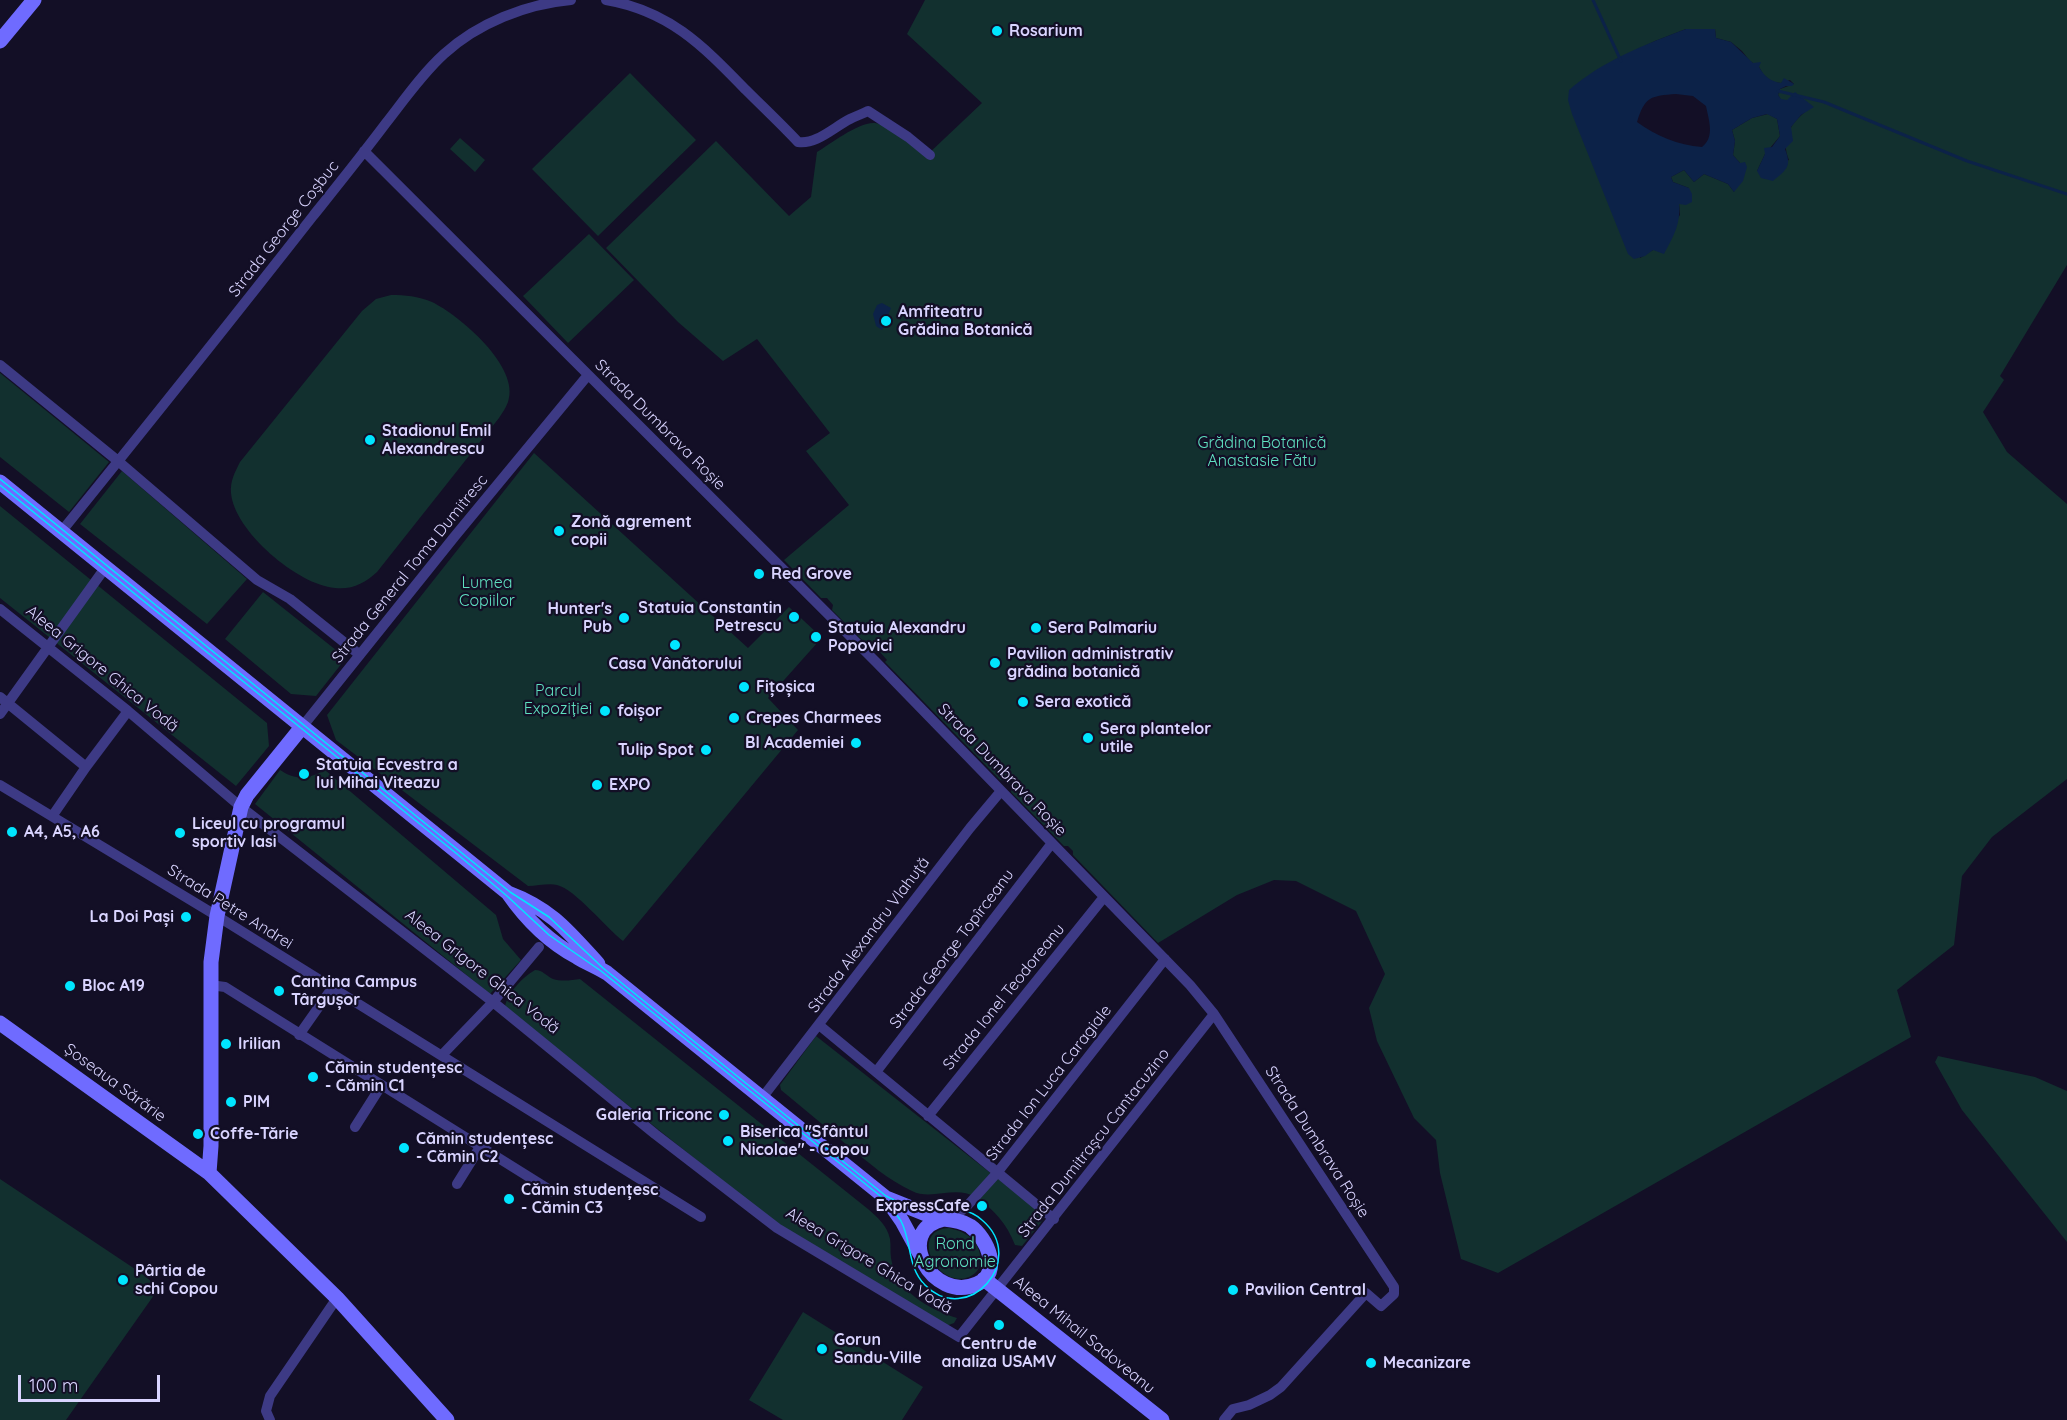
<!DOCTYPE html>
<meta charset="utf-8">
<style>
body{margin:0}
#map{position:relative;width:2067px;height:1420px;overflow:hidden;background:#130f26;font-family:Quicksand,sans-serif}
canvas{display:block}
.scale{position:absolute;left:18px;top:1375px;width:142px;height:27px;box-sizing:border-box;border:3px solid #d9d4ff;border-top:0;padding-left:8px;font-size:18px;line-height:21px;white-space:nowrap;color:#d9d4ff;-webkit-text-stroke:4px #130f26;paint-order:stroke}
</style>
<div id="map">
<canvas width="2067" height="1420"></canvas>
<div class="scale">100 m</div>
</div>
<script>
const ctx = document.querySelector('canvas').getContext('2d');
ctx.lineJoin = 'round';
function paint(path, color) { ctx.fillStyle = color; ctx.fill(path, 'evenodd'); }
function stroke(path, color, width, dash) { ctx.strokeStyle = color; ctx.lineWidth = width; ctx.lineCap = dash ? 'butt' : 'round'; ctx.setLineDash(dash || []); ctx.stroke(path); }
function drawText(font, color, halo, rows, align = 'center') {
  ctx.font = font + ' Quicksand,sans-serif'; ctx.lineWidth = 4.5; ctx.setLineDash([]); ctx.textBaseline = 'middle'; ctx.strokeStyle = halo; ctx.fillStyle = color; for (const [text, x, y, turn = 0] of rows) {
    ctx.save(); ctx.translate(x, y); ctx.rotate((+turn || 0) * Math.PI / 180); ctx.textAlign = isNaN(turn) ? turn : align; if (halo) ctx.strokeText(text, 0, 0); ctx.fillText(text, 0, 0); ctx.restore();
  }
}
const green = new Path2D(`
 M925 0H2067V265L2000 376 2004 380 1983 412 2007 452 2067 504V779L1992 837 1962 876 1954 945 1897 990 1911 1037 1498 1273 1461 1259 1440 1173 1436 1140 1414 1118 1377 1041 1369 1008 1385 974 1356 911 1296 881 1274 880 1237 895 1158 943 1073 855V851L1068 846H1064L1011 792 1012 787 1007 781 1000 780 885 662 887 660 879 651 874 652 832 610 833 605 827 598H821L784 560 849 505 806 451 830 433 757 339 723 361 678 322 606 248 716 141 789 216 811 197 817 152C830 144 860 121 875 123 887 124 915 148 926 156L982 103 907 34ZM1686 29H1715L1716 38 1731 42 1742 51 1750 61 1759 67 1763 74 1772 82 1781 83 1790 80 1794 84 1780 89 1778 95 1781 100H1787L1809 109C1791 122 1780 139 1789 160L1757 171 1765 154 1780 136 1777 119 1768 114 1752 118 1732 130 1735 141 1733 155 1740 163 1734 192 1728 184 1704 174 1694 182 1684 170 1671 177 1673 182 1689 188 1679 204 1680 215 1653 250 1640 258 1612 62 1655 41Z
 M630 73 696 140 598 236 532 169Z
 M460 138 485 160 475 172 450 149Z
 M589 234 634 280 568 343 523 296Z
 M391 295C405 295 418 296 432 302 459 315 521 367 508 402 506 408 502 413 499 418L377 572C365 583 352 590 335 588 298 585 234 531 231 493 230 481 235 472 240 462L362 311 376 299Z
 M0 373 109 462 69 512 0 457Z
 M534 453 748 648 789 607 817 633 818 642 768 698 798 730 623 941C606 928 575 889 557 885 549 883 537 886 528 886L336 740 327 715Z
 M122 471 247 579 207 624 80 524Z
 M0 506 267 723 269 746 236 786 0 598Z
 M263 592 346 658 316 696 291 694 225 639Z
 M280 770C297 781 308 779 325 770L496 915 503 939 521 960 490 994 255 804Z
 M535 970C543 970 546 976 553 979 562 982 572 980 580 979L868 1209C878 1218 887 1225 890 1239 891 1245 890 1252 891 1258 896 1291 928 1309 957 1318L954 1323 946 1326 774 1222 505 1007C507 993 523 977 535 970Z
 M816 1036 1044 1215 1043 1220 1022 1246 1015 1245C1007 1224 994 1209 975 1197 956 1185 931 1201 912 1191 888 1180 868 1162 848 1146 826 1127 803 1108 781 1090L780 1085Z
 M1938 1056 2035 1077 2067 1091V1242L1962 1110 1935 1062Z
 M0 1179 141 1273 159 1288 66 1420H0Z
 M949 1228C956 1230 961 1231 967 1235 981 1244 988 1269 969 1277 937 1290 908 1230 949 1228Z
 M803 1312 923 1387 902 1420H783L749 1400Z`);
const water = new Path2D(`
 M1686 29H1715L1716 38 1731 42 1753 63 1761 62 1759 67C1765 77 1770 81 1781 83L1784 78 1794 84 1792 86H1786L1780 89 1778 95 1781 99 1787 100 1795 92 1814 107 1801 115 1791 127 1793 141 1785 149C1792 167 1787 169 1773 181L1761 178 1757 171 1765 154 1764 148 1772 147 1780 136 1777 119 1767 114 1752 118 1732 130 1735 141 1733 155 1740 163 1745 162 1747 167 1743 181 1734 192 1728 184 1704 174 1694 182 1684 170 1671 177 1673 182 1689 188 1692 194V202L1686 205 1679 204C1681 224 1673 237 1664 254L1653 250 1645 256 1634 259 1628 254 1572 114 1568 100 1569 90C1602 61 1646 44 1686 29ZM1676 94 1693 96 1706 106C1709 121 1715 137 1702 147 1678 145 1656 136 1637 122 1645 96 1651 96 1676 94Z
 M882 303 891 308 882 330 876 326 873 314 877 305Z`);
const stream = new Path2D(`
 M1593 0 1621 61
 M1778 91 1824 102 1967 161 2067 194`);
const street = new Path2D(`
 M606 0C670 11 703 46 746 90 763 107 781 124 798 142 816 145 834 127 850 119 856 116 862 114 868 111L908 137 930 155
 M364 151 876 662 1190 985 1214 1014 1394 1287V1294L1381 1306 1366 1293 1281 1387 1270 1395 1249 1405 1233 1409 1224 1420
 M0 365 118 461 257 580 290 599 360 655
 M61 532C146 427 230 322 313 216 337 186 362 155 386 123 404 100 422 74 444 54 478 23 526 4 571 0
 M0 609 128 711 241 807 493 1002 655 1134 777 1228 959 1337 1214 1014
 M0 697 86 767
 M0 714 105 568
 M302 727 455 536 588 375
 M0 785 217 916 701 1217
 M53 815 86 767 128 711
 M210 985 225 987 553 1192
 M819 1025 1054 1219
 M299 1035 332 988
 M442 1055 493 1002 539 947
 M876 1072 1052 843
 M762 1098 970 828 1001 791
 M928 1116 1104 897
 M355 1127 381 1086
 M457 1184 480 1147
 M951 1219 967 1206 997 1173 1165 959
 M270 1420 266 1411 270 1396 337 1298`);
const secondary = new Path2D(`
 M0 41 34 0
 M0 482 508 893C526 919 549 942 577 957 587 963 597 967 607 973L886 1198 926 1214 944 1219
 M302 727 247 795 241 807 217 916 211 962V1146L209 1173 337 1298 447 1420
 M508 893C551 909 568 931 598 964
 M0 1023 209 1173
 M886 1198 902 1221 920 1254
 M944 1219C954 1220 962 1221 970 1226 987 1238 1003 1273 977 1284 932 1304 892 1230 944 1219Z
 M984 1279 1162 1420`);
const tram = new Path2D(`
 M0 479 510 892 549 917 603 968 886 1196C894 1200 903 1205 912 1206 936 1210 963 1203 982 1220 1029 1260 967 1328 925 1285 907 1267 912 1242 901 1221 897 1214 889 1207 884 1199L601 971 549 935 507 896 457 854 0 485`);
const markers = [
 [997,31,6,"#00e5ff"],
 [886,321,6,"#00e5ff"],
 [370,440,6,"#00e5ff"],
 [559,531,6,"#00e5ff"],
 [759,574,6,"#00e5ff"],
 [794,617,6,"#00e5ff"],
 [624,618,6,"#00e5ff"],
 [1036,628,6,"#00e5ff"],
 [816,637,6,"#00e5ff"],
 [675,645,6,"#00e5ff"],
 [995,663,6,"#00e5ff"],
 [744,687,6,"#00e5ff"],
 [1023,702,6,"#00e5ff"],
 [605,711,6,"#00e5ff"],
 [734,718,6,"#00e5ff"],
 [1088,738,6,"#00e5ff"],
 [856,743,6,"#00e5ff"],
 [706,750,6,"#00e5ff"],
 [304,774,6,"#00e5ff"],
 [597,785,6,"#00e5ff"],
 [12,832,6,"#00e5ff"],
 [180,833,6,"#00e5ff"],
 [186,917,6,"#00e5ff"],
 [70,986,6,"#00e5ff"],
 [279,991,6,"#00e5ff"],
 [226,1044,6,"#00e5ff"],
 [313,1077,6,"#00e5ff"],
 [231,1102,6,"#00e5ff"],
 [724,1115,6,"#00e5ff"],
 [198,1134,6,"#00e5ff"],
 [728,1141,6,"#00e5ff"],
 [404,1148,6,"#00e5ff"],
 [509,1199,6,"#00e5ff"],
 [982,1206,6,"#00e5ff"],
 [123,1280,6,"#00e5ff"],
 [1233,1290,6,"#00e5ff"],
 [999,1325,6,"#00e5ff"],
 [822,1349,6,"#00e5ff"],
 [1371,1363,6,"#00e5ff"]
];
const poiNames = [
 ["Rosarium",1009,31],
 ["Amfiteatru",898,312],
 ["Grădina Botanică",898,330],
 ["Stadionul Emil",382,431],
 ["Alexandrescu",382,449],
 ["Zonă agrement",571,522],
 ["copii",571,540],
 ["Red Grove",771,574],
 ["Statuia Constantin",782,608,"right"],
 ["Petrescu",782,626,"right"],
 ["Hunter's",612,609,"right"],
 ["Pub",612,627,"right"],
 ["Statuia Alexandru",828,628],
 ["Popovici",828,646],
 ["Sera Palmariu",1048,628],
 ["Pavilion administrativ",1007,654],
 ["grădina botanică",1007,672],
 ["Casa Vânătorului",675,664,"center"],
 ["Fițoșica",756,687],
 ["Sera exotică",1035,702],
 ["foișor",617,711],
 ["Crepes Charmees",746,718],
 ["Sera plantelor",1100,729],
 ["utile",1100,747],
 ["Bl Academiei",844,743,"right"],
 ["Tulip Spot",694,750,"right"],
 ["Statuia Ecvestra a",316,765],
 ["lui Mihai Viteazu",316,783],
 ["EXPO",609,785],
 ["Liceul cu programul",192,824],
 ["sportiv Iasi",192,842],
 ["A4, A5, A6",24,832],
 ["La Doi Pași",174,917,"right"],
 ["Cantina Campus",291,982],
 ["Târgușor",291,1000],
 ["Bloc A19",82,986],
 ["Irilian",238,1044],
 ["Cămin studențesc",325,1068],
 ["- Cămin C1",325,1086],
 ["PIM",243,1102],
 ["Galeria Triconc",712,1115,"right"],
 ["Biserica \"Sfântul",740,1132],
 ["Nicolae\" - Copou",740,1150],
 ["Coffe-Tărie",210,1134],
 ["Cămin studențesc",416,1139],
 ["- Cămin C2",416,1157],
 ["Cămin studențesc",521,1190],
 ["- Cămin C3",521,1208],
 ["ExpressCafe",970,1206,"right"],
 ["Pârtia de",135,1271],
 ["schi Copou",135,1289],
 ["Pavilion Central",1245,1290],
 ["Gorun",834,1340],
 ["Sandu-Ville",834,1358],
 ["Centru de",999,1344,"center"],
 ["analiza USAMV",999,1362,"center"],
 ["Mecanizare",1383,1363]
];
const streetNames = [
 ["Strada George Coșbuc",284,229,-52],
 ["Strada Dumbrava Roșie",660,425,45],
 ["Strada General Toma Dumitresc",410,569,-51],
 ["Aleea Grigore Ghica Vodă",102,669,39],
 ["Strada Dumbrava Roșie",1002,770,46],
 ["Strada Petre Andrei",230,907,32],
 ["Strada Alexandru Vlahuță",869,935,-53],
 ["Strada George Topîrceanu",952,949,-53],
 ["Aleea Grigore Ghica Vodă",482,972,38],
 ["Strada Ionel Teodoreanu",1004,997,-51],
 ["Șoseaua Sărărie",115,1083,36],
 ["Strada Ion Luca Caragiale",1049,1083,-52],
 ["Strada Dumbrava Roșie",1317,1142,57],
 ["Strada Dumitrașcu Cantacuzino",1094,1143,-52],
 ["Aleea Grigore Ghica Vodă",869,1261,31],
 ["Aleea Mihail Sadoveanu",1084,1335,39]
];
const parkNames = [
 ["Grădina Botanică",1262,443],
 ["Anastasie Fătu",1262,461],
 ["Lumea",487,583],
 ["Copiilor",487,601],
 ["Parcul",558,691],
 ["Expoziției",558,709],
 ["Rond",955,1244],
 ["Agronomie",955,1262]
];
paint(green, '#12302f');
paint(water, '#0c2248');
stroke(stream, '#0c2248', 3);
stroke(street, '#3d3a85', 10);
stroke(secondary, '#6f6bff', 15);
stroke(tram, '#00e5ff', 1.5);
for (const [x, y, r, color] of markers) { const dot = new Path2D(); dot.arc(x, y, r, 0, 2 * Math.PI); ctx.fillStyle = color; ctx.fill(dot); stroke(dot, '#130f26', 2); }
drawText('bold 16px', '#d9d4ff', '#130f26', poiNames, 'left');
drawText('16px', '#d9d4ff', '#130f26', streetNames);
drawText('16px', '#5fe0c0', '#130f26', parkNames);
</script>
